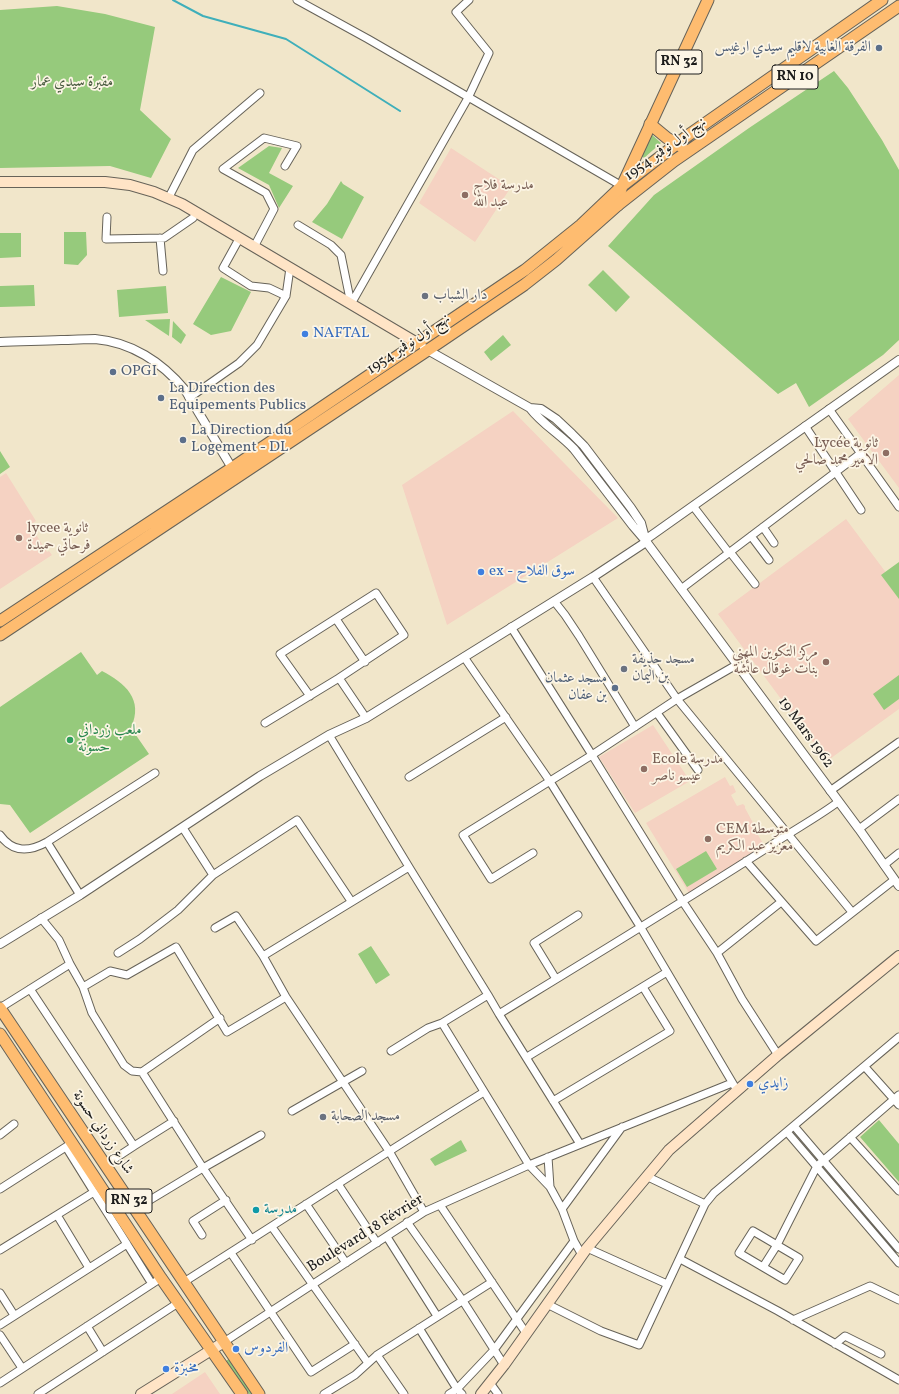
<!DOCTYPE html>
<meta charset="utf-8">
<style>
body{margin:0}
canvas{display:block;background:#f1e6ca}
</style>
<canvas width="899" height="1394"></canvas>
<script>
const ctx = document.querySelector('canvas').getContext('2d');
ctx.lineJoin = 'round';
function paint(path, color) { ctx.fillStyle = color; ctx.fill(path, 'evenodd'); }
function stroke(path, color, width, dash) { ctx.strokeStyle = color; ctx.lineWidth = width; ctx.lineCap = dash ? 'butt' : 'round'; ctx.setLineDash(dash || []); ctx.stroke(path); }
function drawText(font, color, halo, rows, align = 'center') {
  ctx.font = font + ' Vollkorn,Amiri,serif'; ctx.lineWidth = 3.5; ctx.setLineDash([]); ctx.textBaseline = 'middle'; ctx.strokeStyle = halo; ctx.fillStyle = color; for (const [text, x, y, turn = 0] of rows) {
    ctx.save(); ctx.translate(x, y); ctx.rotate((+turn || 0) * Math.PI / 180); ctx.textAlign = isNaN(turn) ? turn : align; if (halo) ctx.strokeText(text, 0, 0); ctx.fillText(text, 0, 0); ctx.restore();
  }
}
const built = new Path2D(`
 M451 148 511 187 475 242 419 203Z
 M899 375V488L848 419Z
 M513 411 618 518 447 625 402 485Z
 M6 473 36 521 30 525 47 552 49 551 52 555 0 589V477Z
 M846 519 899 590V709L827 761 718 614Z
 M653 725 690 781 635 813 599 757Z
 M725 777 730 786 733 785 736 792 731 795 737 806 743 804 745 806V808L759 834 758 835 764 845 689 893 646 823Z
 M205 1372 220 1394H172Z`);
const green = new Path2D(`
 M57 6 105 14 155 27 140 110 171 139 151 178 110 166 0 168V10Z
 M834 71 848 88 882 140 899 170V340L883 355 809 407 796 383 778 394 608 246 654 195 749 128Z
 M650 133 661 143 644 158 640 154Z
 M269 146 282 148 269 173 293 186 279 208 269 185 238 168Z
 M341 181 343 184 364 197 342 239 312 222 327 204Z
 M64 232H86L87 255 78 265 64 264Z
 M0 233H21V257L0 258Z
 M603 270 630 297 616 312 588 285Z
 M221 277 251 292 231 331 211 335 193 324Z
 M34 285 35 306 0 307V286Z
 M166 286 168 313 119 317 117 290Z
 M170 319 169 336 145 320Z
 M173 321 186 335 181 344 172 337Z
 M503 335 511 345 491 361 484 352Z
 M0 451 10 467 0 474Z
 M899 562V599L881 575Z
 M81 652 97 675 102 671C125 683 144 699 131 728L149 754 30 833 10 805 0 804V707Z
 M899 675V699L884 710 873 694Z
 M706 851 717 869 687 887 676 869Z
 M371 946 390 975 376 984 358 954Z
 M879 1120 899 1144V1182L860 1137Z
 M461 1140 467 1151 435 1166 430 1159Z
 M230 1358 255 1394H249L226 1361Z`);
const stream = new Path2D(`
 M173 0 203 16 286 39 400 111`);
const minor = new Path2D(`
 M297 0 368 39 622 186
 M169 197 193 150 260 93
 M107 217 106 239 164 238 193 218
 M298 225 331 245 341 255 351 304
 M160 238 163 271
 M239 239 223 268 251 286 269 288 286 296
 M254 247 274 209 266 193 223 169 264 138 297 146 285 166
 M351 304 468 98 489 53 456 12 469 0
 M189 398 239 363 257 345 286 296 290 268
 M829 409 899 507
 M805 426 861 510
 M693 506 729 553
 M763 527 774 543
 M751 536 769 560
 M730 552 755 584
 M593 577 677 699 852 912
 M681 589 861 453
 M554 601 565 615 579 636 635 727
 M336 619 365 662
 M511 627 592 755 463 835 491 879 533 853
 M464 657 549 780 641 928 735 1087
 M738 664 677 699 592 755 683 902 717 953 742 999 778 1055
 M310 696 280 654 376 593 404 635 339 678
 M657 713 698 770
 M265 723 339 678 366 718
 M329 735 409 867
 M409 777 506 717
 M830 791 899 742
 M183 828 213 875
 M859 829 899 799
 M0 835C13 853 29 852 47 842L155 773
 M47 842 80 895
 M746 861 816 941 894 880
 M884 865 899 853
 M41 918 59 940 70 964 83 987 92 1013 124 1065 132 1071 142 1072 203 1168 252 1240
 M215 928 236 916 263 956 286 997 389 1151 424 1212
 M118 953 140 939 178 910 213 875 297 820 351 901
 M717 953 781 902
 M263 956 409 867 488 995
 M556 979 534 943 578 915
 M83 987 110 971 127 975 176 947 227 1032 286 997
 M30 989 134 1146 174 1121
 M0 1008 70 964
 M499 1014 488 995 442 1023 529 1165 550 1187
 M391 1051 428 1028 442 1023
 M527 1057 667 972
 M865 1067 899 1105
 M142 1072 220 1018
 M553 1101 670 1031 643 987
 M292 1111 362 1071
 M794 1126 899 1249
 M787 1132 899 1263
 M0 1135 14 1124
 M850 1137 899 1191
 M580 1144 499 1014C589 959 678 905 767 848 790 832 815 819 838 802
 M66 1147 94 1192
 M548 1157 550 1187 562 1209 574 1241 582 1255
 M105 1165 134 1146
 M646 1176 705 1204
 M338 1184 377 1243
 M0 1189 72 1143
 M306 1204 346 1263
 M440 1205 526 1333
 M135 1209 203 1168 261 1135
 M562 1209 622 1127
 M57 1215 89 1268
 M407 1222 463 1301 504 1365
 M272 1227 368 1363
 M753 1231 799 1258 785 1280 739 1253Z
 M202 1235 193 1221 226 1200
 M387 1237 437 1316
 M127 1244 152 1284
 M587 1248 667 1284
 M0 1250 94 1192 127 1244 0 1325
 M231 1253 311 1372 355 1344
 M680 1259 778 1311 899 1380
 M763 1267 777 1245 817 1166 899 1095
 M184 1282C284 1219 383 1154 484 1092
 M0 1293 14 1315
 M547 1304 601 1331 639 1345 705 1204 714 1193 899 1037
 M793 1320 870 1286 899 1300
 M87 1326 103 1352
 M419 1328 457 1389 462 1394
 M0 1335 22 1368
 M224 1342 424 1212 529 1165 732 1083
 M835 1344 845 1336 881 1354
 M377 1355 404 1394
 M0 1383 161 1278
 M490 1383 498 1394
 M38 1394 178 1303
 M324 1394 355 1375 377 1355 492 1282
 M449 1394 457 1389 494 1350 574 1241`);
const tertiary = new Path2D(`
 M0 342C20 341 41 341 61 340 72 340 84 339 95 339 131 342 162 362 185 390L232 468
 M424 348 530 408 541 409 556 419 572 434 584 446 631 508 641 523 645 538
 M530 408C542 424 560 434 574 449L633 526 645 540 859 829 899 886
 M645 540 899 360
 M0 944 80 895 260 776 329 735 366 718 593 577 646 542`);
const secondary = new Path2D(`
 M0 182H105L130 185 154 192 182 204 417 343
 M141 1394 224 1342
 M481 1394 504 1365 587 1248 669 1150 778 1055 899 956`);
const primary = new Path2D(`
 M618 205V199L622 186 708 0
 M0 1008 259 1394
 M0 1034 161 1278 242 1394`);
const trunk = new Path2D(`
 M650 124 667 138 682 147
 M0 621 232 468 525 270 581 225 622 186 690 134 882 0
 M0 635 428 350 524 285 556 260 618 205 674 161 899 6`);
const markers = [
 [879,48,4,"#5c6f8a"],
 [465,195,4,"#8d6e63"],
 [425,296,4,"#6b7280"],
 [305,334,4,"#3f7fe0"],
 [113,372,4,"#5c6f8a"],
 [161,398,4,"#5c6f8a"],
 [183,440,4,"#5c6f8a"],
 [886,453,4,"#8d6e63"],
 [19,538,4,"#8d6e63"],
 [481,572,4,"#3f7fe0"],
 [826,662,4,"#8d6e63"],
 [624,669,4,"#6b7280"],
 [615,688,4,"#5c6f8a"],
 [70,740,4,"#2e9e5b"],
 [644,769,4,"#8d6e63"],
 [708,839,4,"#8d6e63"],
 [750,1084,4,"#3f7fe0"],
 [323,1117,4,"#6b7280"],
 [256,1210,4,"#0f9aa8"],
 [236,1349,4,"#3f7fe0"],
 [166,1369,4,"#3f7fe0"]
];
const shields = [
 [679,62,46],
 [795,77,46],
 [129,1201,46]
];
const shieldNames = [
 ["RN 32",679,62],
 ["RN 10",795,77],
 ["RN 32",129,1201]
];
const serviceNames = [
 ["الفرقة الغابية لاقليم سيدي ارغيس",871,48,"right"],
 ["OPGI",121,372],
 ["La Direction des",169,389],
 ["Equipements Publics",169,406],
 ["La Direction du",191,431],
 ["Logement - DL",191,448],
 ["مسجد عثمان",607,679,"right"],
 ["بن عفان",607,696,"right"]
];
const parkNames = [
 ["مقبرة سيدي عمار",72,83]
];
const streetNames = [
 ["نهج أول نوفمبر 1954",666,150,-36],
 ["نهج أول نوفمبر 1954",409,345,-34],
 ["19 Mars 1962",805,733,54],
 ["شارع زرداني حسونة",102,1133,56],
 ["Boulevard 18 Février",366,1234,-32]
];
const educationNames = [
 ["مدرسة فلاح",473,186],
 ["عبد الله",473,203],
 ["Lycée ثانوية",878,444,"right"],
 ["الامير محمد صالحي",878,461,"right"],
 ["lycee ثانوية",27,529],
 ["فرحاتي حميدة",27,546],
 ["مركز التكوين المهني",818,653,"right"],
 ["بنات غوقال عائشة",818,670,"right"],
 ["Ecole مدرسة",652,760],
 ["عيسو ناصر",652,777],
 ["CEM متوسطة",716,830],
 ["معزيز عبد الكريم",716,847]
];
const worshipNames = [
 ["دار الشباب",433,296],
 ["مسجد حذيفة",632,660],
 ["بن اليمان",632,677],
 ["مسجد الصحابة",331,1117]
];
const shopNames = [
 ["NAFTAL",313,334],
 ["ex - سوق الفلاح",489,572],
 ["زايدي",758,1084],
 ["الفردوس",244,1349],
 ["مخبزة",174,1369]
];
const leisureNames = [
 ["ملعب زرداني",78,731],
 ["حسونة",78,748]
];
const cultureNames = [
 ["مدرسة",264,1210]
];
paint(built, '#f5d2c2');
paint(green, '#96ca7c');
stroke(stream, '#3fafba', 2);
stroke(minor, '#676359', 9);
stroke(tertiary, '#676359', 10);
stroke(secondary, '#676359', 12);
stroke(primary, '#676359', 13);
stroke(trunk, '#676359', 13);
stroke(minor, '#fff', 7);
stroke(tertiary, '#fff', 8);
stroke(secondary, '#ffe4c6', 10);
stroke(primary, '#febc70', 11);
stroke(trunk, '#febc70', 11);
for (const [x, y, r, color] of markers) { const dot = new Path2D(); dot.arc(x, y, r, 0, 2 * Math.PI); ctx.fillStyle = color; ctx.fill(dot); stroke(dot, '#fcf5e5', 1.5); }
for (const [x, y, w] of shields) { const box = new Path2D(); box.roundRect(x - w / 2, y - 12, w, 24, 3); ctx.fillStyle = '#fcf5e5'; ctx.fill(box); stroke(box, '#1c1c1c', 1); }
drawText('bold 14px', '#1c1c1c', null, shieldNames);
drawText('15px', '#4e5e75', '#fcf5e5', serviceNames, 'left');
drawText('15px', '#47593e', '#fcf5e5', parkNames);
drawText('15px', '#1c1c1c', '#fcf5e5', streetNames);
drawText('15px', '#785e54', '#fcf5e5', educationNames, 'left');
drawText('15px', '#5b616d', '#fcf5e5', worshipNames, 'left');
drawText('15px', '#366cbe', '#fcf5e5', shopNames, 'left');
drawText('15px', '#27864d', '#fcf5e5', leisureNames, 'left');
drawText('15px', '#0d838f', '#fcf5e5', cultureNames, 'left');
</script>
